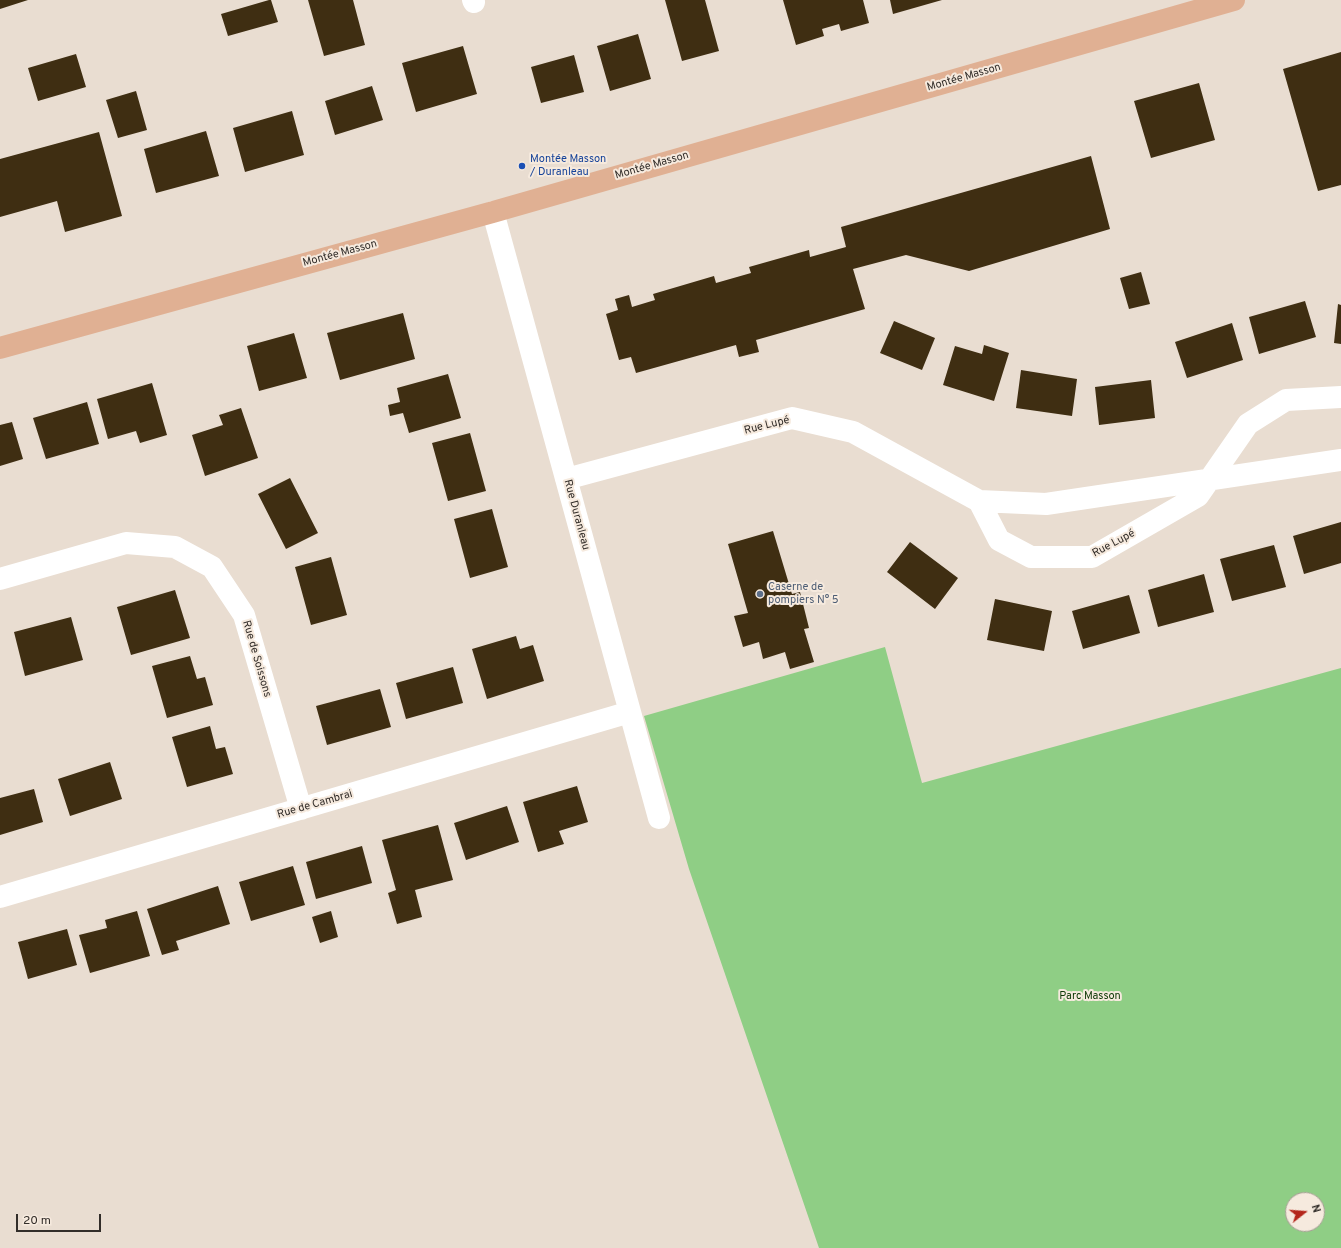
<!DOCTYPE html>
<meta charset="utf-8">
<style>
body{margin:0}
#map{position:relative;width:1341px;height:1248px;overflow:hidden;background:#e9ddd1;font-family:Overpass,sans-serif}
canvas{display:block}
.north{position:absolute;left:1285px;top:1192px;width:40px;height:40px;box-sizing:border-box;background:#f6eade;border:1px solid #a89e96;border-radius:50%;rotate:73deg;font-size:11px;font-weight:700;line-height:16px;text-align:center;color:#322d29}
.north::after{content:'';display:block;margin:auto;width:14px;height:18px;background:#b4261b;clip-path:polygon(50% 0,100% 100%,50% 72%,0 100%)}
.scale{position:absolute;left:16px;top:1214px;width:85px;height:18px;box-sizing:border-box;border:2px solid #322d29;border-top:0;padding-left:5px;font-size:12px;line-height:14px;white-space:nowrap;color:#322d29;-webkit-text-stroke:3px #f6eade;paint-order:stroke}
</style>
<div id="map">
<canvas width="1341" height="1248"></canvas>
<div class="north">N</div>
<div class="scale">20 m</div>
</div>
<script>
const ctx = document.querySelector('canvas').getContext('2d');
ctx.lineJoin = 'round';
function paint(path, color) { ctx.fillStyle = color; ctx.fill(path, 'evenodd'); }
function stroke(path, color, width, dash) { ctx.strokeStyle = color; ctx.lineWidth = width; ctx.lineCap = dash ? 'butt' : 'round'; ctx.setLineDash(dash || []); ctx.stroke(path); }
function drawText(font, color, halo, rows, align = 'center') {
  ctx.font = font + ' Overpass,sans-serif'; ctx.lineWidth = 4; ctx.setLineDash([]); ctx.textBaseline = 'middle'; ctx.strokeStyle = halo; ctx.fillStyle = color; for (const [text, x, y, turn = 0] of rows) {
    ctx.save(); ctx.translate(x, y); ctx.rotate((+turn || 0) * Math.PI / 180); ctx.textAlign = isNaN(turn) ? turn : align; if (halo) ctx.strokeText(text, 0, 0); ctx.fillText(text, 0, 0); ctx.restore();
  }
}
const green = new Path2D(`
 M885 647 922 783 1341 668V1248H819L689 869 644 716ZM1293 1200H1317V1224H1293Z`);
const building = new Path2D(`
 M0 0H28L0 9Z
 M269 0H271L278 22 228 36 221 14Z
 M308 0H353L365 45 324 56Z
 M665 0H705L719 51 682 61Z
 M783 0H863L869 23 841 31 839 24 822 29 824 36 796 45Z
 M890 0H942L893 14Z
 M638 34 651 79 610 91 597 46Z
 M463 46 477 94 416 112 402 63Z
 M1341 52V185L1318 191 1283 69Z
 M76 54 86 87 38 101 28 68Z
 M574 55 584 92 541 103 531 67Z
 M1199 83 1215 140 1151 158 1134 101Z
 M372 86 383 120 335 135 325 101Z
 M136 91 147 130 118 138 106 100Z
 M292 111 304 155 245 172 233 128Z
 M206 131 219 176 156 193 144 149Z
 M99 132 122 216 65 232 57 201 0 217V159Z
 M1091 156 1110 229 969 271 906 255 853 269 865 309 756 340 759 352 739 357 736 345 636 373 631 357 619 360 606 314 618 310 615 299 629 295 632 307 655 300 653 294 714 276 716 283 751 273 749 267 809 250 810 257 846 247 841 227Z
 M1141 272 1150 304 1129 309 1120 278Z
 M1305 301 1316 337 1259 354 1249 317Z
 M1338 304 1341 305V344L1334 343Z
 M403 313 415 359 340 380 327 333Z
 M894 321 935 338 922 370 880 353Z
 M1232 323 1243 360 1187 378 1175 342Z
 M294 333 307 378 259 391 247 346Z
 M984 345 1009 353 994 401 943 385 955 346 982 354Z
 M1021 370 1077 379 1072 416 1016 408Z
 M448 374 461 418 409 433 403 413 390 416 388 405 400 402 397 388Z
 M1151 380 1155 418 1099 425 1095 387Z
 M152 383 167 435 140 443 136 431 108 439 97 399Z
 M87 402 99 444 46 459 33 418Z
 M241 408 258 458 205 476 192 435 223 425 219 415Z
 M12 422 23 459 0 466V425Z
 M470 433 486 491 448 501 432 443Z
 M290 478 318 533 286 549 258 494Z
 M492 509 508 567 470 578 454 519Z
 M1341 522V563L1304 574 1293 536Z
 M773 531 792 594 800 592 809 628 804 629 814 662 790 669 785 652 763 659 759 642 743 647 734 616 748 613 728 544Z
 M910 542 958 578 935 609 887 572Z
 M1274 545 1286 587 1232 601 1220 559Z
 M331 557 347 615 311 625 295 567Z
 M1204 574 1214 612 1158 627 1148 590Z
 M175 590 190 638 131 655 117 607Z
 M1129 595 1140 633 1083 649 1072 611Z
 M995 599 1052 611 1044 651 987 640Z
 M71 617 83 660 25 676 14 632Z
 M516 636 520 649 533 645 544 681 487 699 472 649Z
 M190 656 197 679 205 677 213 705 167 718 152 666Z
 M453 667 463 703 406 719 396 683Z
 M380 689 391 727 327 745 316 706Z
 M210 726 216 749 225 747 233 774 187 787 172 737Z
 M110 762 122 799 70 816 58 779Z
 M577 786 588 822 559 831 564 844 538 852 523 802Z
 M34 789 43 822 0 835V798Z
 M507 806 519 842 466 860 454 823Z
 M438 825 453 880 415 890 422 917 397 924 388 893 396 890 382 840Z
 M362 846 372 883 316 899 306 862Z
 M293 866 305 905 251 921 239 882Z
 M218 886 230 924 176 941 179 950 162 955 147 909Z
 M137 911 150 956 90 973 79 935 107 928 105 920Z
 M331 911 338 937 320 943 312 917Z
 M67 929 77 965 28 979 18 942Z`);
const street = new Path2D(`
 M473 0 474 2
 M493 212 659 818
 M566 479 792 418 853 432 979 501 1046 504 1341 460
 M979 501 999 540 1031 557H1092L1198 496 1248 424 1286 400 1341 397
 M0 579 126 543 175 547 212 567 244 615 301 809
 M0 897 630 712`);
const primary = new Path2D(`
 M0 348 493 212 1234 0`);
const markers = [
 [522,166,4,"#1a4fb4"],
 [760,594,4,"#5c6f8a"]
];
const streetNames = [
 ["Montée Masson",964,78,-16],
 ["Montée Masson",652,166,-16],
 ["Montée Masson",340,254,-15],
 ["Rue Lupé",767,426,-14],
 ["Rue Duranleau",576,515,75],
 ["Rue Lupé",1114,544,-28],
 ["Rue de Soissons",256,659,74],
 ["Rue de Cambrai",315,805,-16]
];
const transitNames = [
 ["Montée Masson",530,160],
 ["/ Duranleau",530,173]
];
const serviceNames = [
 ["Caserne de",768,588],
 ["pompiers N° 5",768,601]
];
const parkNames = [
 ["Parc Masson",1090,997]
];
paint(green, '#8fce85');
paint(building, '#3f2e12');
stroke(street, '#fff', 22);
stroke(primary, '#e0b093', 22);
for (const [x, y, r, color] of markers) { const dot = new Path2D(); dot.arc(x, y, r, 0, 2 * Math.PI); ctx.fillStyle = color; ctx.fill(dot); stroke(dot, '#f6eade', 1.5); }
drawText('11px', '#322d29', '#f6eade', streetNames);
drawText('11px', '#164399', '#f6eade', transitNames, 'left');
drawText('11px', '#4e5e75', '#f6eade', serviceNames, 'left');
drawText('11px', '#0c3805', '#f6eade', parkNames);
</script>
